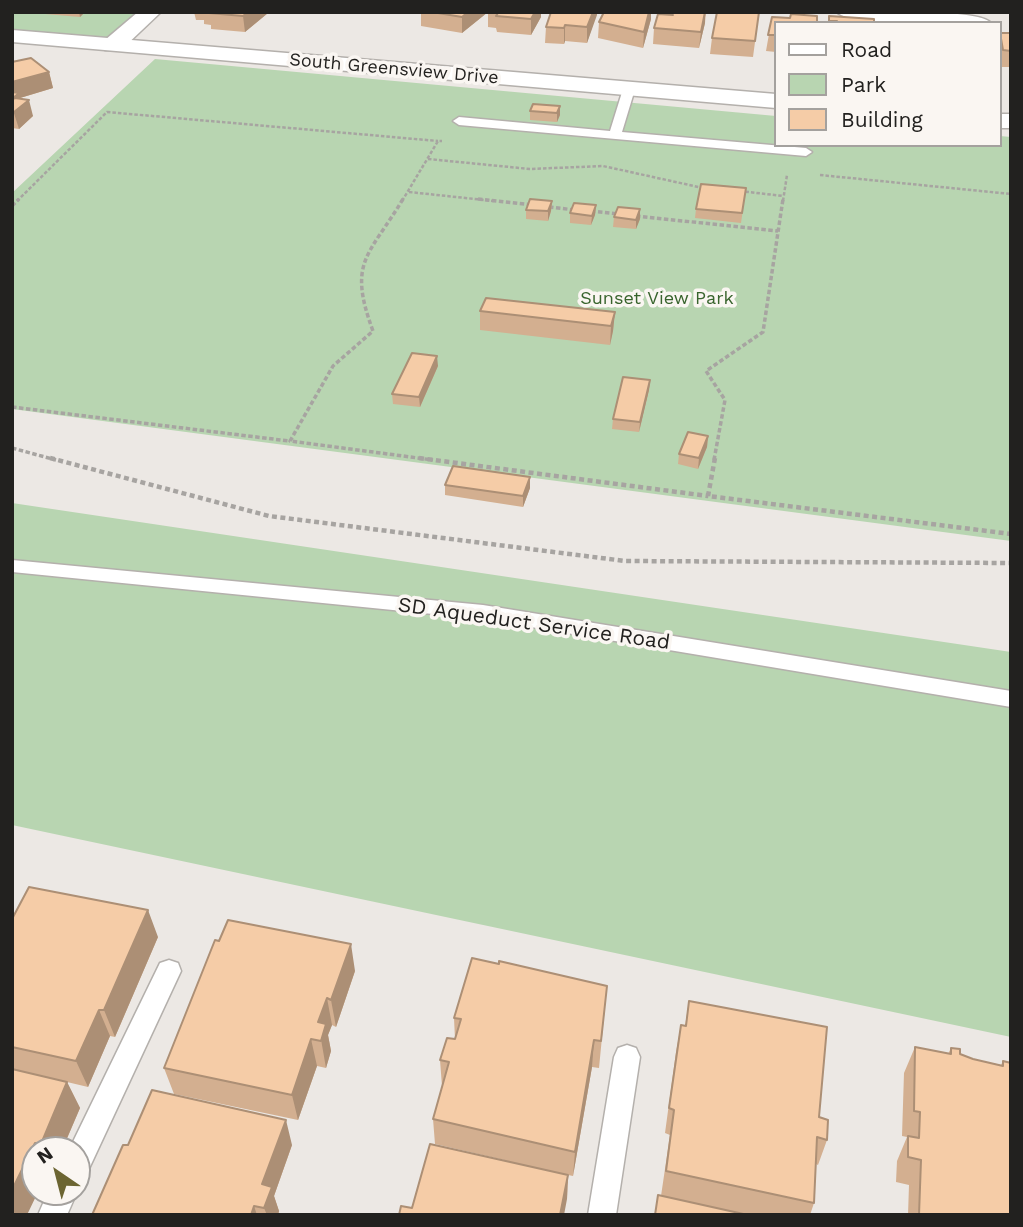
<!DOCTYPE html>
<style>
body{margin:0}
#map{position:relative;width:1023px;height:1227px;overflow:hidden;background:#ece8e4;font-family:"Work Sans",sans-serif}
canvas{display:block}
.frame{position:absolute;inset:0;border:14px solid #22211f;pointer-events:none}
.legend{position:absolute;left:774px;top:21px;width:228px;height:126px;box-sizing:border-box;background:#faf6f2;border:2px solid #a4a19e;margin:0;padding:9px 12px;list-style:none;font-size:21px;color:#22211f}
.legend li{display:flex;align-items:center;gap:14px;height:35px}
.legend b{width:35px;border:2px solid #a4a19e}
.north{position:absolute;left:21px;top:1136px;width:70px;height:70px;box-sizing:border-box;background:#faf6f2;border:2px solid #a4a19e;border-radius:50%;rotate:325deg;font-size:19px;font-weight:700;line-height:28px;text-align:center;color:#22211f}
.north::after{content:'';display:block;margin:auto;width:24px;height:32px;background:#6c6532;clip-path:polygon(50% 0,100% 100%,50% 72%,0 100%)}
</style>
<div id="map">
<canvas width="1023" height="1227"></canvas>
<div class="frame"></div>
<ul class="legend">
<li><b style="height:9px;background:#fff"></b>Road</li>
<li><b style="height:19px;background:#b8d5b1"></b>Park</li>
<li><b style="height:19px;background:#f5cca7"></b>Building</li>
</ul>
<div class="north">N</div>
</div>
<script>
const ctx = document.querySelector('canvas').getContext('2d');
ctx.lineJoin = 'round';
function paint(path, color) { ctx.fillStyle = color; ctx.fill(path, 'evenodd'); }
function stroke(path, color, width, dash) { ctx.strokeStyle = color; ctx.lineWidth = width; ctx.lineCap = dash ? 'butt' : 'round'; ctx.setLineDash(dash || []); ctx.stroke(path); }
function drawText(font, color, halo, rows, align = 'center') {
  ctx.font = font + ' "Work Sans",sans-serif'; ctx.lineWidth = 7; ctx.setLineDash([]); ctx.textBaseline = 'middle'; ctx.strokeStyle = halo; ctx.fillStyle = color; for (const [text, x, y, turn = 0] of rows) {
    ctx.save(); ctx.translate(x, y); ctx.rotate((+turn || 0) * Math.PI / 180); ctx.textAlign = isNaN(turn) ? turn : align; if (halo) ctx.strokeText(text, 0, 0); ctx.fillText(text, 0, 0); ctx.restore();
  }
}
const green = new Path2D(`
 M12 12H159L124 42 12 33Z
 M155 59 776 116V145H1000V136L1011 137V541L12 409V193Z
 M12 503 1011 652V1037L12 825Z`);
const pathFar2 = new Path2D(`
 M428 159 530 169 603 166 703 188
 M820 175 1011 194
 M740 191 783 196
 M409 192 494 201
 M17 201 107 112 438 141
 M402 201 438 141H442
 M783 201 787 175`);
const pathFar1 = new Path2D(`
 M403 199C369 256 347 261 373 331L333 366 290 441 433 460
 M478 199 533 205
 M12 206 19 199
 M549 207 575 210
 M591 211 620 214
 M636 216 778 231
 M12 407 289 441
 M12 448 56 460
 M714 460 725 400 706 371 763 332 783 199`);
const path = new Path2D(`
 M50 458 269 516 625 561 1011 563
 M419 458 708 496
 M715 458 708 496 1011 534`);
const lane = new Path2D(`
 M629 86 635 89 622 132 806 148 812 152 806 156 459 125 453 121 459 117 610 131 623 89Z
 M12 560 483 605 1011 691V707L483 619 12 572Z
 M169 960 178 963 181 971 87 1173 77 1177V1150H69L160 963Z
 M627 1045 636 1048 640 1057 616 1215H588L614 1057 618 1048Z
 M48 1192H77L67 1215H38Z`);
const street = new Path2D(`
 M138 12H161L121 50H105L102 45 105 40Z
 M837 12C861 12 980 8 991 23 967 23 848 27 837 12Z`);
const secondary = new Path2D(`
 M12 30 776 94V108L12 42Z
 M1000 114H1011V128H1000Z`);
const wall = new Path2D(`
 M45 12H85L80 17 45 14Z
 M194 12H268V13L245 32 211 29V25L204 24V20H196Z
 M421 12H541V17L531 35 497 32 496 28 488 27V12L462 33 421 26Z
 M551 12H597L587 43 565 41 564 44 545 43 546 27Z
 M661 12H706L705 23 699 48 653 44 654 28Z
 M759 12 753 57 710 54 712 38Z
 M791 14 817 16V23H776V52L766 51 772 17 790 18Z
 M651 19 643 48 598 38 599 22Z
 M1000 33H1011V67H1000Z
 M12 57 15 62 49 72 53 88 20 98 33 116 19 129 12 128Z
 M560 106V115L557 122 530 120V111Z
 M746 188 741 223 695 218 696 209Z
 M552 201 551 211 548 221 526 219V210Z
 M596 205 595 215 591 225 570 223V213Z
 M640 209V219L636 229 613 227 614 217Z
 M480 311 615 312 613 331 610 345 480 330Z
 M438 366 420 407 393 404 392 394Z
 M650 380 649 390 639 432 612 429 613 419Z
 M708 436 707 447 698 469 678 464 679 454Z
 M445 485 530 488 523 507 445 495Z
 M12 919 158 937 115 1037 110 1036 88 1087 67 1082 80 1108 62 1150H35L12 1215Z
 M355 971 336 1027 332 1025 328 1035 331 1051 326 1068 317 1066 298 1120 174 1094 164 1068Z
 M607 986 599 1068 592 1067 573 1176 568 1175 567 1199 412 1208 504 1160 435 1144 433 1119 442 1086 440 1060 455 1039 454 1018Z
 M689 1001 819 1117 827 1140 818 1165 816 1164 814 1203 810 1215H655L658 1195 661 1196 670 1135 665 1133 676 1052 681 1025 685 1026Z
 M915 1047 948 1054 951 1048 960 1054 973 1059 1001 1065 1003 1061 1011 1215H908L909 1185 896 1182 897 1161 907 1137 902 1136 904 1073Z
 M292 1145 274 1196 279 1211 278 1215H92Z`);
const shadedWall = new Path2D(`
 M79 12H85L80 17Z
 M248 12 268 13 245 32 243 16Z
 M468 12H488L462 33V17Z
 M535 12H541V17L531 35V19Z
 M593 12H597V15L587 43V27Z
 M649 12H651V19L643 48 644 32Z
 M705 12V23L699 48 701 32Z
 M565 25V41L564 44V28Z
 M49 72 53 88 20 98 22 105 29 100 33 116 19 129 12 107V82Z
 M560 106V115L557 122V113Z
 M552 201 551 211 548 221V211Z
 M596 205 595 215 591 225 592 216Z
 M640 209V219L636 229V220Z
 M615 312 613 331 610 345 611 326Z
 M437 356 438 366 420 407 419 397Z
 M650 380 649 390 639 432 640 422Z
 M708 436 707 447 698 469 699 458Z
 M530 477V488L523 507V496Z
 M148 910 158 937 115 1037 104 1010Z
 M351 944 355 971 336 1027 331 1000Z
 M327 998 332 1025 328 1035 331 1051 326 1068 318 1022Z
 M99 1010 110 1036 88 1087 76 1061Z
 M311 1039 317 1066 298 1120 292 1095Z
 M594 1040 592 1067 573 1176 575 1152Z
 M67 1082 80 1108 62 1150H45L41 1144Z
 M286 1120 292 1145 274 1196 279 1211 278 1215H267L264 1208 262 1184Z
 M35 1143 39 1150H35V1192H38L27 1215H12V1190Z
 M568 1175 567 1199 564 1215H560Z
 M254 1206 257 1215H251Z`);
const building = new Path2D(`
 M210 12H248L243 16 209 13Z
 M432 12H468L462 17Z
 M495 12H535L531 19 496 16 498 13Z
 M551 12H593L587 27 565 25 564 28 546 27Z
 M604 12H649L644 32 599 22Z
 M669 12H705L701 32 654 28 658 14 673 15Z
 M717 12H759L755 41 712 38Z
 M791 14 817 16V23H776V35H768L772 17 790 18Z
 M829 16 874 19V23H838L837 21H829Z
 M885 22H927V23H885Z
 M1000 33H1011V51L1003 50Z
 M31 58 49 72 12 82V62Z
 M12 92 19 93 12 99Z
 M15 98 29 100 14 112H12V100Z
 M533 104 560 106 557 113 530 111Z
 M701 184 746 188 742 213 696 209Z
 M530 199 552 201 548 211 526 210Z
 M574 203 596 205 592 216 570 213Z
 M618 207 640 209 636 220 614 217Z
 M486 298 615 312 611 326 480 311Z
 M412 353 437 356 419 397 392 394Z
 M623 377 650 380 640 422 613 419Z
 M688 432 708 436 699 458 679 454Z
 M453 466 530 477 523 496 445 485Z
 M29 887 148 910 104 1010H99L76 1061 12 1047V919Z
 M228 920 351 944 331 1000 327 998 318 1022 326 1024 321 1041 311 1039 292 1095 164 1068 215 940 219 941Z
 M472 958 499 964V961L607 986 601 1041 594 1040 575 1152 433 1119 449 1062 440 1060 447 1038 455 1039 461 1019 454 1018Z
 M689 1001 827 1027 819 1117 828 1120 827 1140 817 1137 814 1203 666 1171 674 1110 669 1108 681 1025 686 1026Z
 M915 1047 951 1054V1048L960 1049V1054L973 1059 1003 1066V1061L1011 1063V1215H919L921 1160 908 1157V1136L919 1138 920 1112 914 1111Z
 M12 1069 67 1082 41 1144 35 1143 12 1190Z
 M152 1090 286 1120 262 1184 272 1187 264 1208 254 1206 251 1215H92L123 1145H128Z
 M430 1144 568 1175 560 1215H399L401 1206 412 1208Z
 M658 1195 748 1215H655Z`);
const farStreetnames = [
 ["South Greensview Drive",394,69,5]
];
const farParknames = [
 ["Sunset View Park",657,299]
];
const streetNames = [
 ["SD Aqueduct Service Road",534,624,8]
];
paint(green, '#b8d5b1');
stroke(lane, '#b4b0ac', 3);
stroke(street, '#b4b0ac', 3);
stroke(secondary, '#b4b0ac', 3);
stroke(pathFar2, '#a7a4a1', 2.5, [3.5, 2]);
stroke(pathFar1, '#a7a4a1', 3.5, [4.5, 2.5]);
stroke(path, '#a7a4a1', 4.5, [5, 3.5]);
paint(lane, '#fff');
paint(street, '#fff');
paint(secondary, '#fff');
paint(wall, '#d3af90');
paint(shadedWall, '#ac8f75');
paint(building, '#f5cca7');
stroke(building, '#ac8f75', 2);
drawText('18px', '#22211f', '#faf6f2', farStreetnames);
drawText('18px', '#38642d', '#faf6f2', farParknames);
drawText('21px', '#22211f', '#faf6f2', streetNames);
</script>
